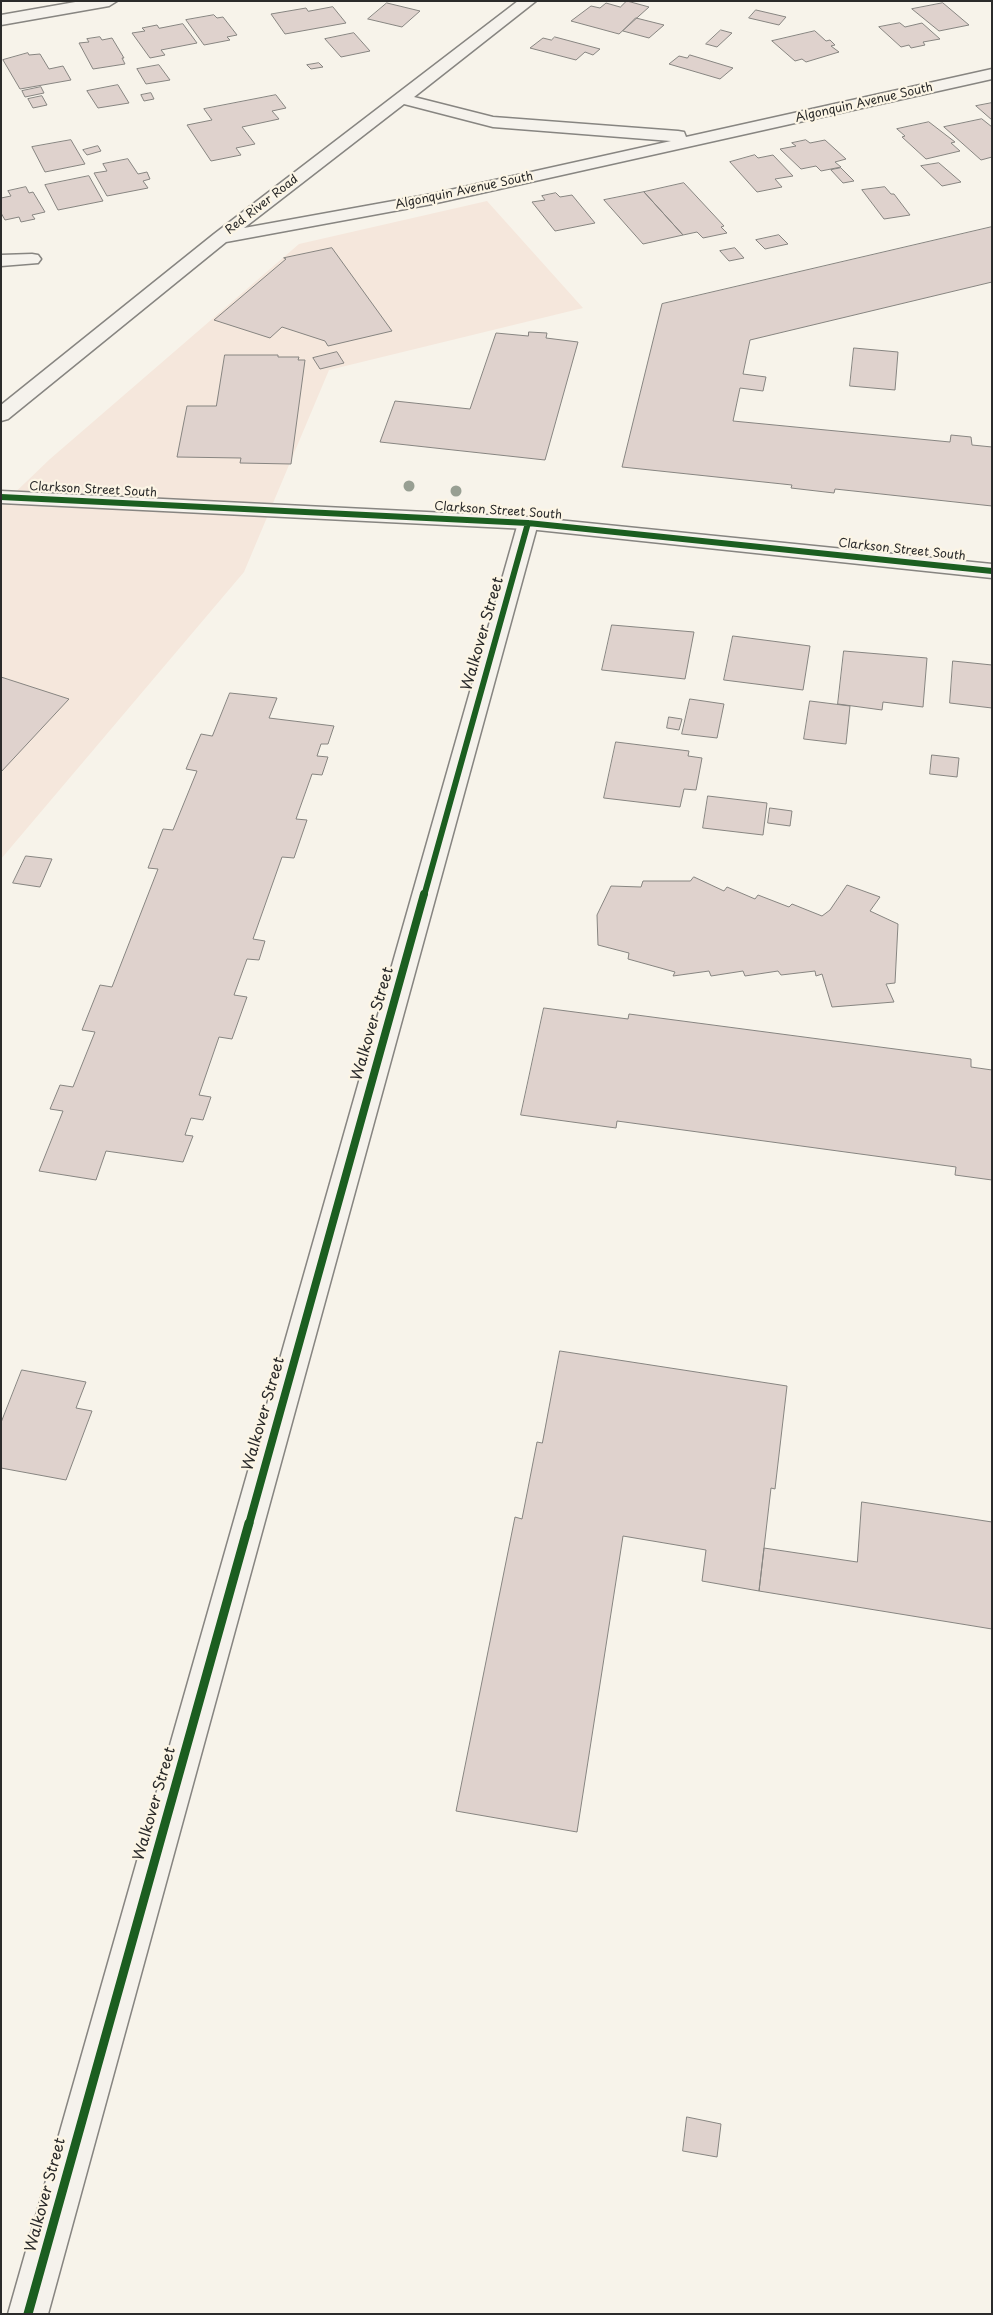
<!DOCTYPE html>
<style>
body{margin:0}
#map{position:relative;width:993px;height:2315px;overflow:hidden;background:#f7f3ea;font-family:"Playpen Sans",sans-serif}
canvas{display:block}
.frame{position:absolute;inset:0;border:2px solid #2b2b2b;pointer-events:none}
</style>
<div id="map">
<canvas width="993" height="2315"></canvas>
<div class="frame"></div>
</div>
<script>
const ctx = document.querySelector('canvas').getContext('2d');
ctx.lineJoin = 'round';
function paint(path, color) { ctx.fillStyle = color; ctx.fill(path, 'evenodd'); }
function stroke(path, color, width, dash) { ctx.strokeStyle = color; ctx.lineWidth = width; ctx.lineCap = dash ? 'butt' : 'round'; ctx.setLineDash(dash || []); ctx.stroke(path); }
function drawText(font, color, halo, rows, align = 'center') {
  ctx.font = font + ' "Playpen Sans",sans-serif'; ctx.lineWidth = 4.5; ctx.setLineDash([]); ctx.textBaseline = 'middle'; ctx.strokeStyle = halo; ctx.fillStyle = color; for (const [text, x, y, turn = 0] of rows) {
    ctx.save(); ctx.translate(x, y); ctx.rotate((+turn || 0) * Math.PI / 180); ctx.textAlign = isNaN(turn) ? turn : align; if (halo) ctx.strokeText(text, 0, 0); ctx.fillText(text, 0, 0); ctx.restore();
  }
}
const built = new Path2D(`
 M487 201 583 308 329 370 244 572 1 859V506L50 459 299 244Z`);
const building = new Path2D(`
 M627 1 649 7 619 34 571 21 591 6 600 8 606 3 620 7Z
 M387 3 420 11 402 27 368 19Z
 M943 3 969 25 939 31 912 9Z
 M333 7 346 23 285 34 271 14 306 8 308 11Z
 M756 10 786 17 779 25 749 18Z
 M214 15 217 18 223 17 237 35 227 37 230 40 204 45 186 20Z
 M636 18 664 25 649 38 623 31Z
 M900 23 905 27 922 23 940 39 923 42 925 45 911 48 909 45 901 47 879 27Z
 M183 24 197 43 161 50 165 55 150 58 132 33 145 31 142 28 157 25 159 28Z
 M721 30 732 33 717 47 706 44Z
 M815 31 826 41 830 40 835 45 831 46 839 52 806 62 802 59 795 61 772 41Z
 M354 33 370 51 341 57 325 39Z
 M100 37 102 40 112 38 124 58H122L125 64 93 69 79 43 89 42 87 39Z
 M555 37 600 49 593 55 585 52 576 60 530 48 543 38 551 40Z
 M28 53 29 55 40 54 49 69 63 66 71 80 20 89 3 60Z
 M690 55 733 68 720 79 669 64 679 56 687 58Z
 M319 63 323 67 311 69 307 65Z
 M159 65 170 80 146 84 137 69Z
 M118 85 129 103 98 108 87 91Z
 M41 87 44 93 25 97 22 91Z
 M151 93 154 99 144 101 141 95Z
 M276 95 286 108 272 111 279 119 242 127 255 144 236 148 241 155 211 161 187 125 212 120 204 109Z
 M42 96 47 105 33 108 28 99Z
 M992 103V120L976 106Z
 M982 119 992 127V157L981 160 944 127Z
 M929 122 955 142 951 143 960 151 926 159 902 137 905 136 897 129Z
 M71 140 85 164 45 172 32 147Z
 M806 140 810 143 825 140 846 159 835 162 841 167 821 171 816 166 801 169 780 149 796 146 792 143Z
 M98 146 101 151 87 155 83 150Z
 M755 155 758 158 773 155 793 176 775 179 782 187 757 192 730 162Z
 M128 159 138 174 147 172 150 179 143 181 148 188 107 196 94 173 107 171 103 164Z
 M939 163 961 182 942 186 921 166Z
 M841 168 854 181 843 183 831 170Z
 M89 176 103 201 58 210 45 185Z
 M684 183 724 226 721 227 727 233 703 238 697 232 683 235 644 192Z
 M26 187 29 193 33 192 45 212 32 215 35 219 21 222 19 217 5 220 1 213V198L11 196 8 191Z
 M885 187 891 194H894L910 215 884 219 862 190Z
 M644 192 683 235 643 244 604 200Z
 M556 193 560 197 572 195 595 223 555 231 532 202 545 200 542 196Z
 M992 227V282L750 340 743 374 766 377 763 391 740 388 733 421 950 442 951 435 971 437 972 445 992 447V506L835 489 834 493 791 488 792 485 622 467 662 304Z
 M779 235 788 244 765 249 756 240Z
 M332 248 392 331 328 346 325 341 282 327 270 338 214 320 286 259 284 258Z
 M735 248 744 258 729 261 720 251Z
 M529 332 547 333 546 338 578 342 545 460 380 442 395 401 470 409 496 333 528 336Z
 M854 348 898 352 895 390 850 386Z
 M337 352 344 363 320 369 313 358Z
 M225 355H278V357H299L298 360H305L291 464 240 463 241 458 177 457 187 406H216Z
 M612 625 694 632 685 679 602 670Z
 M733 636 810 646 803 690 724 680Z
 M844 651 927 658 923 707 883 702 882 710 838 704Z
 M953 661 992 665V708L950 703Z
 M1 677 69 699 1 772Z
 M230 693 277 698 269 718 334 726 328 744H321L317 756 328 757 322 775 312 774 296 819 307 820 294 858 282 857 253 939 265 941 259 960 247 959 234 995 247 997 232 1039 219 1037 199 1095 211 1097 203 1120 191 1118 185 1135 193 1136 183 1162 106 1151 96 1180 39 1171 63 1111 50 1109 60 1085 73 1087 95 1032 82 1030 100 985 112 987 158 869 148 868 163 829 173 830 197 771 186 769 201 734 212 736Z
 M690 699 724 704 717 738 682 734Z
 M810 701 850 706 846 744 804 739Z
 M669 717 682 719 679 730 667 728Z
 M616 742 689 751 688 756 702 758 696 790 684 789 680 807 604 798Z
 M932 755 959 758 957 777 930 774Z
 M708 796 767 803 763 835 703 828Z
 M770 808 792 811 790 826 768 823Z
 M26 856 52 859 40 887 13 883Z
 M694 877 724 891 727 887 755 899 758 895 789 907 792 904 822 916 830 910 847 885 880 897 870 911 898 924 895 983 886 984 894 1002 832 1007 822 974 816 976 815 971 781 975 778 971 745 976 743 971 711 976 709 971 673 976 675 972 628 959 629 953 598 945 597 915 611 886 641 887 643 881H690Z
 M544 1008 628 1019 629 1014 971 1059V1067L992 1070V1180L955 1175 956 1167 617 1121 616 1128 521 1115Z
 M560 1351 787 1386 775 1489 771 1488 759 1591 702 1581 706 1550 623 1536 577 1832 456 1811 515 1517 522 1519 537 1442 542 1443Z
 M22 1370 86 1382 76 1408 92 1411 66 1480 1 1468V1423Z
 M862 1502 992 1522V1629L759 1591 764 1548 857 1562Z
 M687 2117 721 2124 717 2157 683 2151Z`);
const minor = new Path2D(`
 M81 1H117L109 6 1 25V15Z
 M32 254 38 255 41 259 38 263 1 266V255Z
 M528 517 535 519 538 523 48 2314H8L518 523 521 519Z`);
const tertiary = new Path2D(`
 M1 491 528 517 992 564V578L528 529 1 503Z`);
const secondary = new Path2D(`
 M518 1H536L414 97 493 117 678 131 684 132 686 137 992 69V79L432 204 226 242 8 419 1 421V405L214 234ZM404 104 493 127 671 141 432 194 244 228Z`);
const cyclewayFar2 = new Path2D(`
 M1 497 528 523 992 571
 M424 896 528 523`);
const cyclewayFar1 = new Path2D(`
 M249 1524 424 894`);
const cycleway = new Path2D(`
 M28 2314 249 1523`);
const trees = [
 [409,486],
 [456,491]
];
const farStreetnames = [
 ["Algonquin Avenue South",864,103,-13],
 ["Algonquin Avenue South",464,191,-12],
 ["Red River Road",262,205,-38],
 ["Clarkson Street South",93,490,3],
 ["Clarkson Street South",498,511,4],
 ["Clarkson Street South",902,550,6]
];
const streetNames = [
 ["Walkover Street",483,634,-74],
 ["Walkover Street",373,1024,-74],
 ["Walkover Street",264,1414,-74],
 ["Walkover Street",155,1804,-74],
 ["Walkover Street",46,2195,-75]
];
paint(built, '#f5e7dc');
paint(building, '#dfd2cd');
stroke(building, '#878581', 1);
stroke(minor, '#878581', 3);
stroke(tertiary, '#878581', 3);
stroke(secondary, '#878581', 3);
paint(minor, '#f5f2ec');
paint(tertiary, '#f5f2ec');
paint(secondary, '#f5f2ec');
stroke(cyclewayFar2, '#1b5e20', 6);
stroke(cyclewayFar1, '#1b5e20', 8);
stroke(cycleway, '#1b5e20', 9);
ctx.fillStyle = '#989f93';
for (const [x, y] of trees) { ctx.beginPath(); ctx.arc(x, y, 5.5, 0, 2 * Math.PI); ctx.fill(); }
drawText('12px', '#2b2b2b', '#fcf5e5', farStreetnames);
drawText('15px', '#2b2b2b', '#fcf5e5', streetNames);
</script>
